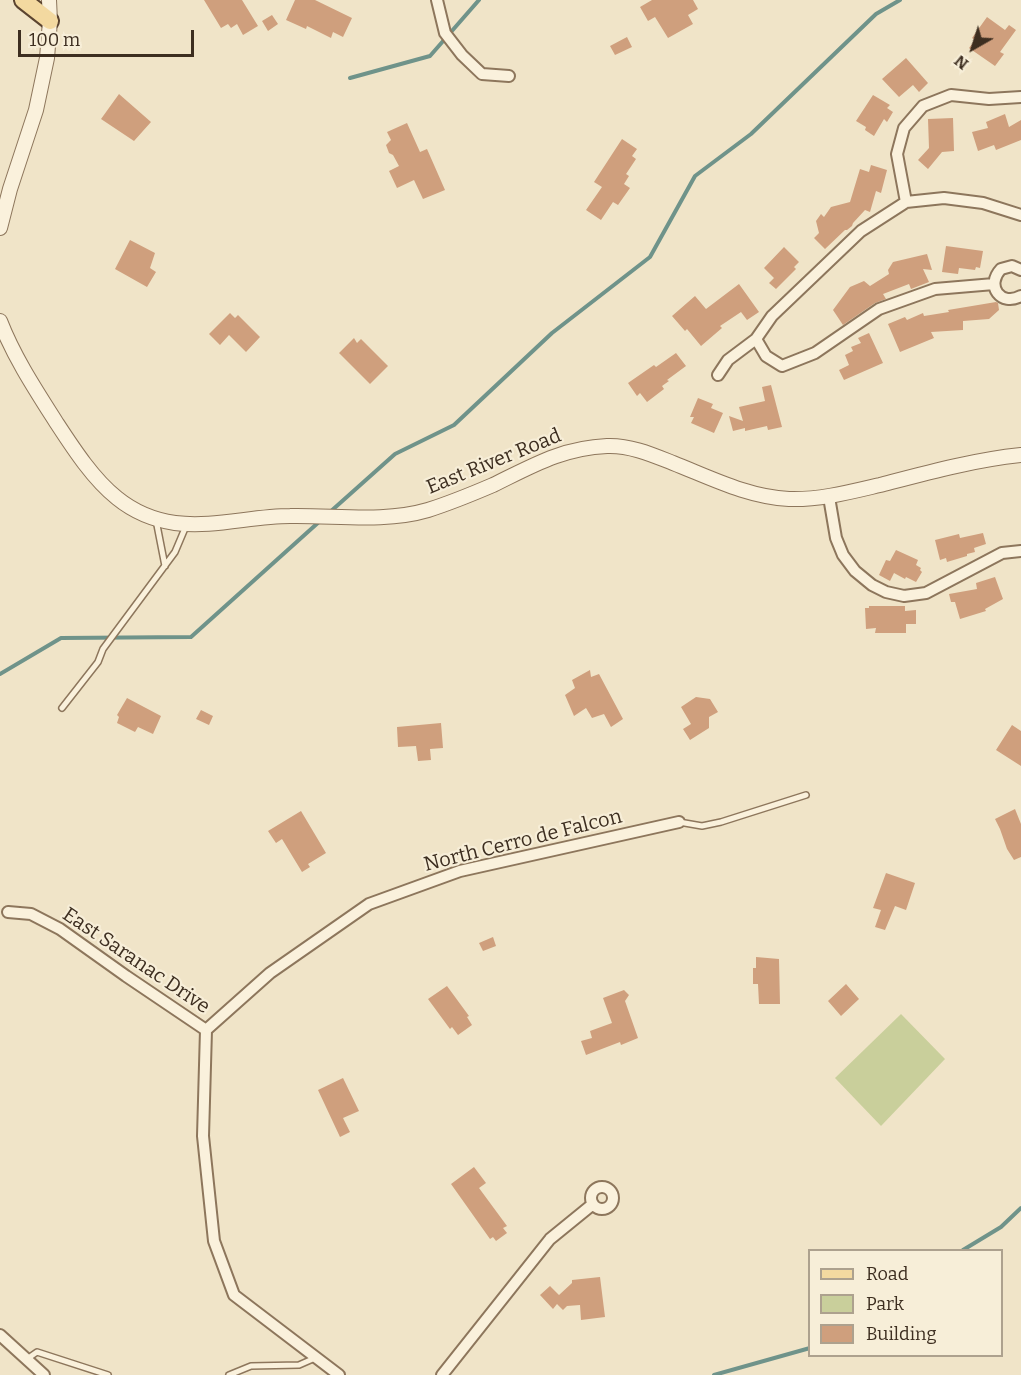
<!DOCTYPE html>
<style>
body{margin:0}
#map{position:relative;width:1021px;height:1375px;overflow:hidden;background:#f0e4c8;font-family:Bitter,serif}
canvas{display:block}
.legend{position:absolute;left:808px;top:1249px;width:195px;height:108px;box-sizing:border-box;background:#f7eed8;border:2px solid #ada18e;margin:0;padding:8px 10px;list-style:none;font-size:18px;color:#3d2e20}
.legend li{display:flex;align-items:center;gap:12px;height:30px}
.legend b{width:30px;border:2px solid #ada18e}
.north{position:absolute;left:943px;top:18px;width:60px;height:60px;-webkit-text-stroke:4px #f7eed8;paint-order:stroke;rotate:219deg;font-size:16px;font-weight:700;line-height:24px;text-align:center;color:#3d2e20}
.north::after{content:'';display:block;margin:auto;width:21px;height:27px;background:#3d2e20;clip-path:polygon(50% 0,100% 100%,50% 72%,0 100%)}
.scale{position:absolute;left:18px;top:30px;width:176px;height:27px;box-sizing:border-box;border:3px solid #3d2e20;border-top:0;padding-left:8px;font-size:18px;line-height:21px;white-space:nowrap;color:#3d2e20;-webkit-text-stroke:4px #f7eed8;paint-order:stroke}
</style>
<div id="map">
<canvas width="1021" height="1375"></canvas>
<ul class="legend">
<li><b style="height:8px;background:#f3d9a0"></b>Road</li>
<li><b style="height:16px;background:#c9cf9b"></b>Park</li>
<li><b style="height:16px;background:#cf9f7d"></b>Building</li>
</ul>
<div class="north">N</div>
<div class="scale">100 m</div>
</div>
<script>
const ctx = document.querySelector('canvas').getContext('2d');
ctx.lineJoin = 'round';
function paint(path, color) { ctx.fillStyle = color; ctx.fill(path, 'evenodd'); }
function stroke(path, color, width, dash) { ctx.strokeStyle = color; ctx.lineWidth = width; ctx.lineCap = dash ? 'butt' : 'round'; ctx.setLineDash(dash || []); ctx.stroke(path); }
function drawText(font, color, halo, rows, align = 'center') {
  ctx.font = font + ' Bitter,serif'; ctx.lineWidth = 4.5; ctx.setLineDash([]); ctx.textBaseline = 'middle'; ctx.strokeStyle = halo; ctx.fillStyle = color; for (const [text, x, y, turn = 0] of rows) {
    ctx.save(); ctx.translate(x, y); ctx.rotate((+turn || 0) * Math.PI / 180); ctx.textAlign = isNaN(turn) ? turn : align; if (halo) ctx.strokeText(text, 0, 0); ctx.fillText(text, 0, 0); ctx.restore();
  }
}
const green = new Path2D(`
 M901 1014 945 1059 881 1126 835 1078Z`);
const stream = new Path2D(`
 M350 78 430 56 479 0
 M330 512 395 454 454 425 552 333 650 257 695 176 751 134 876 14 900 0
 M0 674 61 638 191 637 320 521
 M963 1250 1001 1227 1021 1208
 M714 1375 810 1348`);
const building = new Path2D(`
 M204 0H242L258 26 243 35 237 24 231 28 228 24 221 28Z
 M295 0H315L352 18 343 37 333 32 331 38 307 26 306 29 286 20Z
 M652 0H693L698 9 688 15 693 24 668 38 655 17 648 21 640 7Z
 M272 15 278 24 268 31 262 21Z
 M987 17 1005 30 1009 25 1016 30 1000 52 1004 54 995 66 969 48 975 40 972 38Z
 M627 37 632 47 615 55 610 46Z
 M906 58 928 83 919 92 913 85 899 97 882 79Z
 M119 94 151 122 134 141 101 119Z
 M873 95 890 105 887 108 893 112 887 122 884 119 874 136 865 130 866 127 856 121Z
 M1005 114 1009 127 1021 120V140L996 150 994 145 978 151 972 132 988 128 986 122Z
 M953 118 954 151 942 152 928 169 918 160 929 148 928 119Z
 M407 123 420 152 427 149 445 190 423 199 414 180 397 188 389 171 399 166 393 155 389 153 386 145 391 140 387 132Z
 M622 139 637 149 632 156 636 159 626 174 629 176 624 184 630 188 618 205 613 202 601 220 586 210 602 187 594 182Z
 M871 165 887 170 881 193 876 191 870 212 865 210 853 223 852 226 847 230H845L825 249 814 238 819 233 816 221 821 214 824 217 831 207 850 202 860 169 869 172Z
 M130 240 155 253 150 268 156 272 147 287 115 269Z
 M946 246 983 251 980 268 976 267 975 270 959 268 958 274 942 272Z
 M784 247 799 262 794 267 796 269 776 289 769 283 774 278 764 268Z
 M927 254 932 270 923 269 929 282 911 289 909 284 883 294 886 299 875 303 843 325 833 310 850 287 864 281 870 286 889 274 888 270 893 262Z
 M739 284 759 312 747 320 741 312 720 326 722 328 701 346 687 329 685 331 672 316 695 296 706 309Z
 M996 302 998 303 999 310 989 319 963 321V330L931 332 934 338 900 352 888 324 905 317 907 320 923 313 924 316 949 312 948 310Z
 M230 313 235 318 238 315 260 337 246 352 229 335 220 345 209 334Z
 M869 333 883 363 844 380 839 370 849 365 845 355 853 351 851 347 861 343 858 338Z
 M354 338 357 343 361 339 388 366 370 384 339 353Z
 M676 353 686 366 667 380 669 381 662 386 664 389 647 402 640 393 637 396 628 383 654 365 656 367Z
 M771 385 782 427 768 430 767 426 745 431V428L733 431 729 416 743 421 739 407 765 401 762 387Z
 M698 398 713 404 711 408 723 413 714 433 691 423 694 417H690Z
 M983 533 986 544 974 548 975 552 967 554V556L947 562 946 558 940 560 935 540 959 534 960 538Z
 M896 550 918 560 916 565 921 568 920 570 922 572 916 582 906 577 905 579 894 573 890 581 879 575 886 560 890 561Z
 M995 577 1003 599 985 609 986 611 960 619 955 602H951L949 594 977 589 976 583Z
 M869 606H905V611L916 610V624H906V633H875L876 628 866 629 865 608H869Z
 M590 670 591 677 599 674 623 719 611 727 604 714 592 718 586 708 574 716 565 695 575 688 572 680Z
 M696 697 710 699 718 712 709 717V728L690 740 683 729 691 724 681 707Z
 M127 698 161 716 153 734 138 727 135 732 117 723 119 717 117 715Z
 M201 710 213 716 209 725 196 719Z
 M441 723 443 748 430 749 431 760 418 761 416 746 398 747 397 727Z
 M1012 725 1021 731V766L996 750Z
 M1015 809 1021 824V857L1014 860 1007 849 1000 829 995 819Z
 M301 811 326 853 308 864 310 867 302 872 282 839 276 843 268 831Z
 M886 873 915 883 906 910 895 906 885 930 875 927 881 910 873 908Z
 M493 937 496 946 483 951 479 943Z
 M756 957 779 959 780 1004H759L758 984H753V968H756Z
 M846 984 859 999 841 1016 828 1001Z
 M447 986 469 1016 467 1017 472 1025 458 1035 452 1027 450 1029 428 999Z
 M624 990 629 995 625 1001 638 1038 621 1045 620 1042 586 1055 581 1041 592 1038 590 1031 612 1023 603 998Z
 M343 1078 359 1111 343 1118 350 1132 340 1137 318 1090Z
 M474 1167 486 1183 479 1188 507 1226 503 1228 507 1233 496 1241 493 1237 490 1239 451 1184Z
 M600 1277 605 1317 581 1320 580 1305 567 1306 563 1310 557 1304 553 1309 540 1295 550 1286 559 1295 572 1283V1280Z`);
const service = new Path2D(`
 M156 520 165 566
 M62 708 98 662 103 649 175 552 186 526
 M679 822 702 826 721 822 806 795
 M27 1359 37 1352 108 1375
 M229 1375 251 1366 299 1365 315 1358`);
const minor = new Path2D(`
 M437 0 445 33 462 55 482 74 509 76
 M906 202 897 154 904 128 923 106 951 95 989 99 1021 97
 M1021 270 1012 266 1001 269C985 286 1001 307 1021 296
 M994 284 935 289 879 309 815 353 782 366 766 356 756 339 772 316 861 231 906 202 944 198 983 203 1021 215
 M718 375 728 360 756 339
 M829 497 836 538 843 555 855 571 872 585 886 592 904 596 926 593 1002 553 1021 551
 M8 912 31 914 60 929 126 976 206 1030 203 1136 214 1241 234 1295 339 1375
 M206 1030 270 973 369 904 460 871 679 822
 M591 1198a11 11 0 1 1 22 0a11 11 0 1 1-22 0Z
 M0 1335 44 1375
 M442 1375 550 1239 593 1204`);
const tertiary = new Path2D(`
 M0 228 10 189 36 110 47 58 50 21 49 0
 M0 321C14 357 35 389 56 422 73 448 93 479 117 498 133 511 154 520 175 523 213 528 252 516 290 516 335 515 384 523 428 510 450 503 472 494 493 485 532 466 562 448 607 446 630 445 653 455 673 463 711 478 748 497 789 499 820 500 850 492 880 485 926 473 973 460 1021 455`);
const primary = new Path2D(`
 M23 0 50 21`);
const streetNames = [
 ["East River Road",494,462,-22],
 ["North Cerro de Falcon",523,841,-14],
 ["East Saranac Drive",136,961,34]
];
paint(green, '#c9cf9b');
stroke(stream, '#6f938a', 4);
paint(building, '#cf9f7d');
stroke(service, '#8d765c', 8);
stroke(minor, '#8d765c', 14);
stroke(tertiary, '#8d765c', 16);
stroke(primary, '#5b4430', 20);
stroke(service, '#faf1dc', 5);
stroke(minor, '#faf1dc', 10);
stroke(tertiary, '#faf1dc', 14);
stroke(primary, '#f3d9a0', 16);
drawText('20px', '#3d2e20', '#f7eed8', streetNames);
</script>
